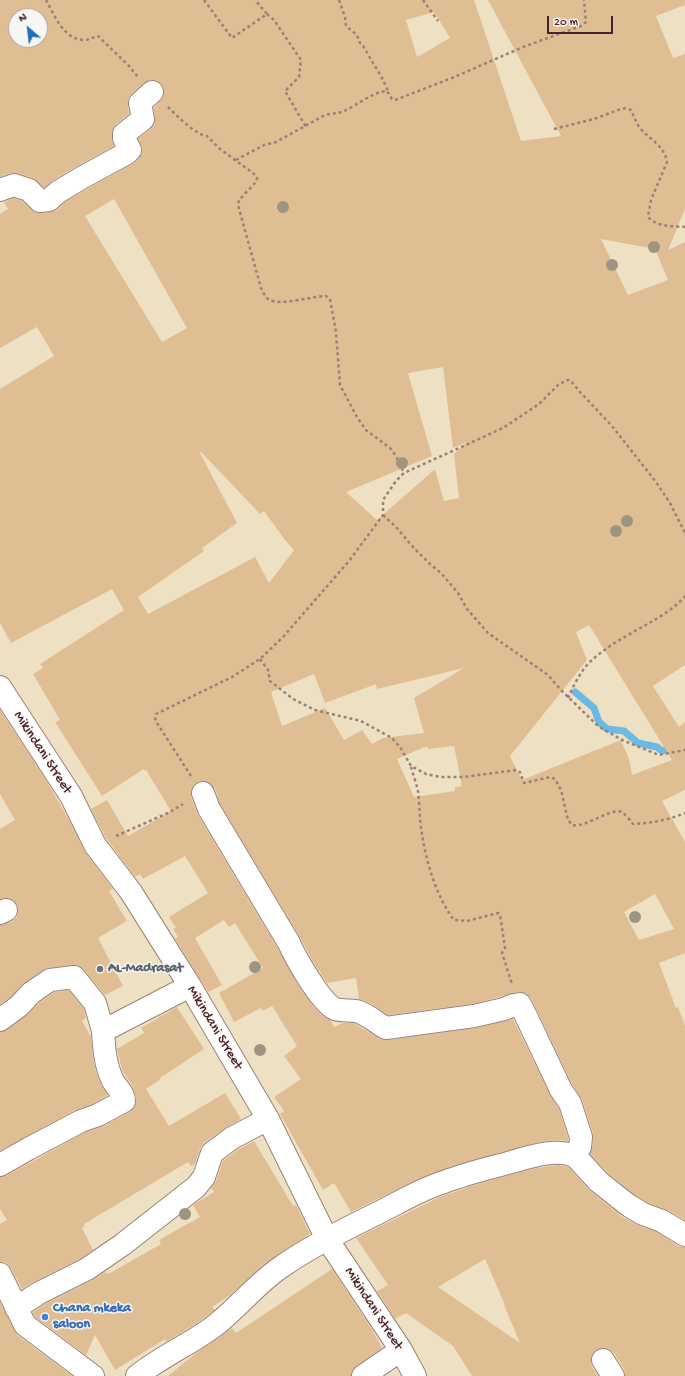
<!DOCTYPE html>
<style>
body{margin:0}
#map{position:relative;width:685px;height:1376px;overflow:hidden;background:#eee1c3;font-family:"Gochi Hand",sans-serif}
canvas{display:block}
.north{position:absolute;left:8px;top:8px;width:40px;height:40px;box-sizing:border-box;background:#f6f6f2;border:1px solid #b1a0a2;border-radius:50%;rotate:332deg;font-size:11px;font-weight:700;line-height:16px;text-align:center;color:#4a1f2b}
.north::after{content:'';display:block;margin:auto;width:14px;height:18px;background:#1f6fb2;clip-path:polygon(50% 0,100% 100%,50% 72%,0 100%)}
.scale{position:absolute;left:547px;top:16px;width:66px;height:18px;box-sizing:border-box;border:2px solid #4a1f2b;border-top:0;padding-left:5px;font-size:12px;line-height:14px;white-space:nowrap;color:#4a1f2b;-webkit-text-stroke:3px #f6f6f2;paint-order:stroke}
</style>
<div id="map">
<canvas width="685" height="1376"></canvas>
<div class="north">N</div>
<div class="scale">20 m</div>
</div>
<script>
const ctx = document.querySelector('canvas').getContext('2d');
ctx.lineJoin = 'round';
function stroke(path, color, width, dash) { ctx.strokeStyle = color; ctx.lineWidth = width; ctx.lineCap = dash ? 'butt' : 'round'; ctx.setLineDash(dash || []); ctx.stroke(path); }
function paint(path, color) { ctx.fillStyle = color; ctx.fill(path, 'evenodd'); }
function drawText(font, color, halo, rows, align = 'center') {
  ctx.font = font + ' "Gochi Hand",sans-serif'; ctx.lineWidth = 3; ctx.setLineDash([]); ctx.textBaseline = 'middle'; ctx.strokeStyle = halo; ctx.fillStyle = color; for (const [text, x, y, turn = 0] of rows) {
    ctx.save(); ctx.translate(x, y); ctx.rotate((+turn || 0) * Math.PI / 180); ctx.textAlign = isNaN(turn) ? turn : align; if (halo) ctx.strokeText(text, 0, 0); ctx.fillText(text, 0, 0); ctx.restore();
  }
}
const stream = new Path2D(`
 M575 692 594 708 599 722 607 729 624 731 638 743 657 747 662 751 685 744`);
const building = new Path2D(`
 M0 0H474L521 141 561 136 488 0H685V5L656 16 673 58 685 54V209L668 250 685 242V665L653 686 679 727 685 722V790L662 801 685 842V953L659 963 676 1008 678 1007 685 1026V1220L668 1210 648 1203 635 1195 608 1173 590 1154 592 1148 593 1133 582 1099 572 1084 531 998 526 993 518 992 472 1004 388 1015 371 1003 359 999 356 978 327 983 313 962 300 937 220 804 215 788 211 784 205 781H199L194 785 191 791V797L198 815 278 949 299 986 313 1006 322 1015 330 1020 334 1027 343 1023H353L380 1039 388 1040 476 1028 513 1019 550 1095 559 1109 568 1138V1141L558 1140 539 1142 456 1165 414 1181 351 1212 334 1183 323 1190 280 1114 284 1111 274 1097 301 1079 284 1056 297 1046 272 1006 263 1011 261 1008 234 1022 219 993 263 968 235 923 229 927 224 920 195 938 222 985 208 992 175 938 178 937 173 929 176 928 169 917 208 893 185 856 143 879 140 874 135 877 106 838 91 809 107 800 128 836 171 811 146 770 145 771 144 769 102 796 55 722 60 720 33 674 43 668 40 664 124 610 112 589 11 643 0 623V389L54 356 37 327 0 348V214L8 209 4 202 14 198 22 201 36 213 51 212 57 210 65 202 89 188 136 162 139 158 142 152 141 145 138 139 151 129 155 124V117L154 108 164 96V90L161 84 156 80H150L144 83 132 94 128 99V105L129 114 116 124 113 129 112 138 114 146 77 166 52 181 44 188 33 178 18 173H10L0 177ZM434 12 450 38 417 57 406 20ZM16 16H40V40H16ZM114 199 187 328 162 342 85 216ZM601 239 655 249 668 280 628 295ZM443 367 453 448 467 442 454 454 459 498 444 501 435 469 377 520 346 492 432 456 408 373ZM201 452 260 514 264 511 285 540 294 550 269 583 255 557 148 614 138 597 204 551 202 548 237 523 200 453ZM589 625 672 760 632 775 629 759 621 740 522 780 510 756 587 660 576 632ZM464 668 414 698 424 733 383 738 372 744 362 730 344 740 325 708 282 726 271 692 314 674 325 703 376 684 377 689ZM427 746 428 749 454 746 462 786 455 787V791L414 797 397 759ZM655 894 674 929 639 940 624 912Z
 M0 710 46 780 70 822 85 852 113 889 109 891 127 921 98 938 123 986 105 995 83 969 78 965H72L48 968 43 970 24 983 11 997 0 1004V925L12 921 17 917 18 910 17 904 13 899 6 898 0 899V829L15 820 0 794Z
 M69 990 84 1009 86 1018 82 1021 91 1037 93 1058 96 1072 102 1086 108 1095 93 1104 75 1110 0 1151V1032L7 1030 26 1016 39 1003 55 992Z
 M177 1007 204 1049 160 1078 161 1079 146 1089 169 1126 225 1093 241 1119 225 1128 204 1143 200 1149 195 1164 191 1166 188 1162 84 1224 85 1226 82 1228 93 1250 81 1258 33 1282 22 1289 11 1268 7 1263 0 1262V1224L7 1220 0 1209V1177L6 1176 86 1132 104 1126 130 1112 135 1106 136 1097 133 1087 122 1070 117 1049 144 1033 141 1028Z
 M254 1141 293 1206 296 1205 310 1234 264 1264 229 1296 212 1307 215 1310 197 1323 166 1342 165 1339 115 1370 95 1335 86 1355 35 1317 33 1312 45 1304 93 1280 105 1272 106 1274 110 1273 161 1244 159 1240 200 1217 193 1205 214 1192 211 1188 216 1181 223 1161 239 1149Z
 M558 1165 568 1167 591 1192 621 1216 637 1225 657 1232 678 1246 685 1247V1376H625L624 1369 614 1353 609 1349 603 1348 596 1350 592 1354 591 1360 592 1367 598 1376H472L453 1346 406 1313 395 1319 377 1291 388 1285 356 1238 440 1197 471 1186 528 1170 544 1167ZM485 1259 505 1305H504L520 1343 438 1287Z
 M332 1269 373 1331 382 1348 356 1366 352 1370 351 1376H168L196 1353 220 1337 232 1328 236 1333Z
 M0 1302 14 1330 17 1335 72 1376H0Z`);
const path = new Path2D(`
 M46 0C55 16 64 41 86 40 90 39 94 37 98 36L129 66 138 77
 M204 0 232 38 267 14 255 0
 M339 0 345 17 346 26 357 35 360 43 362 44 370 58 381 76 389 93
 M423 0 438 21
 M267 14 274 20 301 60 299 77 285 91 306 127
 M168 107C176 115 197 136 207 136L220 149 253 173 257 178 256 182 239 200 238 205 261 288C263 292 265 296 268 299 279 307 312 296 326 296L330 299 336 332 340 385 357 417 366 430 390 448 396 456 404 473
 M554 129 594 119 618 110 626 108 631 110C634 116 636 123 640 128 650 140 664 145 667 162L651 200 648 217C657 227 672 226 685 227
 M236 160 264 145 276 142 325 115C332 113 338 114 344 111 356 106 374 91 387 91L392 99 395 100 452 78 523 47 581 26 586 22 584 0
 M383 515 396 527 413 547 430 564 441 573 458 593 467 609 488 633 548 675 561 690 598 726 622 740 659 755 685 750
 M260 659 268 670 270 681 293 699 315 710 361 721 392 738 400 747 411 766 426 774 440 777H464L516 770 520 772 524 783 550 777 555 779 561 790 568 820 572 825C587 828 611 807 622 812 626 815 630 820 633 824 652 823 668 820 685 813
 M568 698C574 685 581 670 591 661 608 645 630 634 651 622 663 615 676 607 685 596
 M411 767C413 774 416 783 418 791 420 805 419 820 422 834 426 862 437 898 454 920L467 921 498 913 500 915 505 948 502 953 512 984
 M191 776 157 723 155 718 156 714 232 677 260 659 283 637 349 561 383 515V500L396 481 404 473 503 428 539 404 559 384 568 380H570L580 392 612 426 656 482 670 503 685 533
 M116 836 170 812 183 804`);
const minor = new Path2D(`
 M0 190 14 185 29 190 40 201 49 200 58 192 83 177 127 153 130 150 124 138V134L143 119 140 103 152 92
 M0 687 71 796 95 845 131 892 190 986 268 1119 327 1239 401 1350 415 1376
 M203 793 209 809 289 943C295 957 321 1003 335 1009 341 1011 350 1010 356 1011 368 1014 376 1023 386 1028L474 1016 504 1009 514 1005 520 1004 526 1016 561 1090 570 1103 581 1137 580 1147 575 1156 599 1182 628 1205 643 1214 662 1221 685 1235
 M0 913 6 910
 M0 1020 19 1006 31 993 50 980 74 977 95 1003 103 1031 190 986
 M0 1165 28 1149 81 1121 98 1115 124 1101C124 1093 117 1088 113 1081 105 1065 104 1048 103 1031
 M0 1274 25 1325 93 1376
 M16 1308 39 1293 87 1269 122 1245 196 1187 204 1177 212 1153 232 1138 268 1119
 M603 1360 613 1376
 M137 1376C160 1357 189 1345 213 1327 237 1309 256 1284 281 1267 311 1246 345 1229 378 1213 400 1202 421 1189 444 1182 465 1174 486 1169 508 1163 530 1157 553 1148 575 1156
 M363 1376 401 1350`);
const trees = [
 [283,207],
 [654,247],
 [612,265],
 [402,463],
 [627,521],
 [616,531],
 [635,917],
 [255,967],
 [260,1050],
 [185,1214]
];
const markers = [
 [100,969,4,"#6b7280"],
 [45,1317,4,"#3f7fe0"]
];
const streetNames = [
 ["Mikindani Street",42,753,57],
 ["Mikindani Street",214,1028,59],
 ["Mikindani Street",373,1309,57]
];
const worshipNames = [
 ["AL-Madrasat",108,969]
];
const shopNames = [
 ["Chana mkeka",53,1309],
 ["saloon",53,1325]
];
stroke(stream, '#6abae5', 7);
paint(building, '#dfbe94');
stroke(minor, '#9c8077', 24);
stroke(path, '#9c8077', 2.5, [3, 3]);
stroke(minor, '#fff', 22);
ctx.fillStyle = '#9d9582';
for (const [x, y] of trees) { ctx.beginPath(); ctx.arc(x, y, 6, 0, 2 * Math.PI); ctx.fill(); }
for (const [x, y, r, color] of markers) { const dot = new Path2D(); dot.arc(x, y, r, 0, 2 * Math.PI); ctx.fillStyle = color; ctx.fill(dot); stroke(dot, '#f6f6f2', 1.5); }
drawText('14px', '#4a1f2b', '#f6f6f2', streetNames);
drawText('bold 14px', '#5b616d', '#f6f6f2', worshipNames, 'left');
drawText('bold 14px', '#366cbe', '#f6f6f2', shopNames, 'left');
</script>
